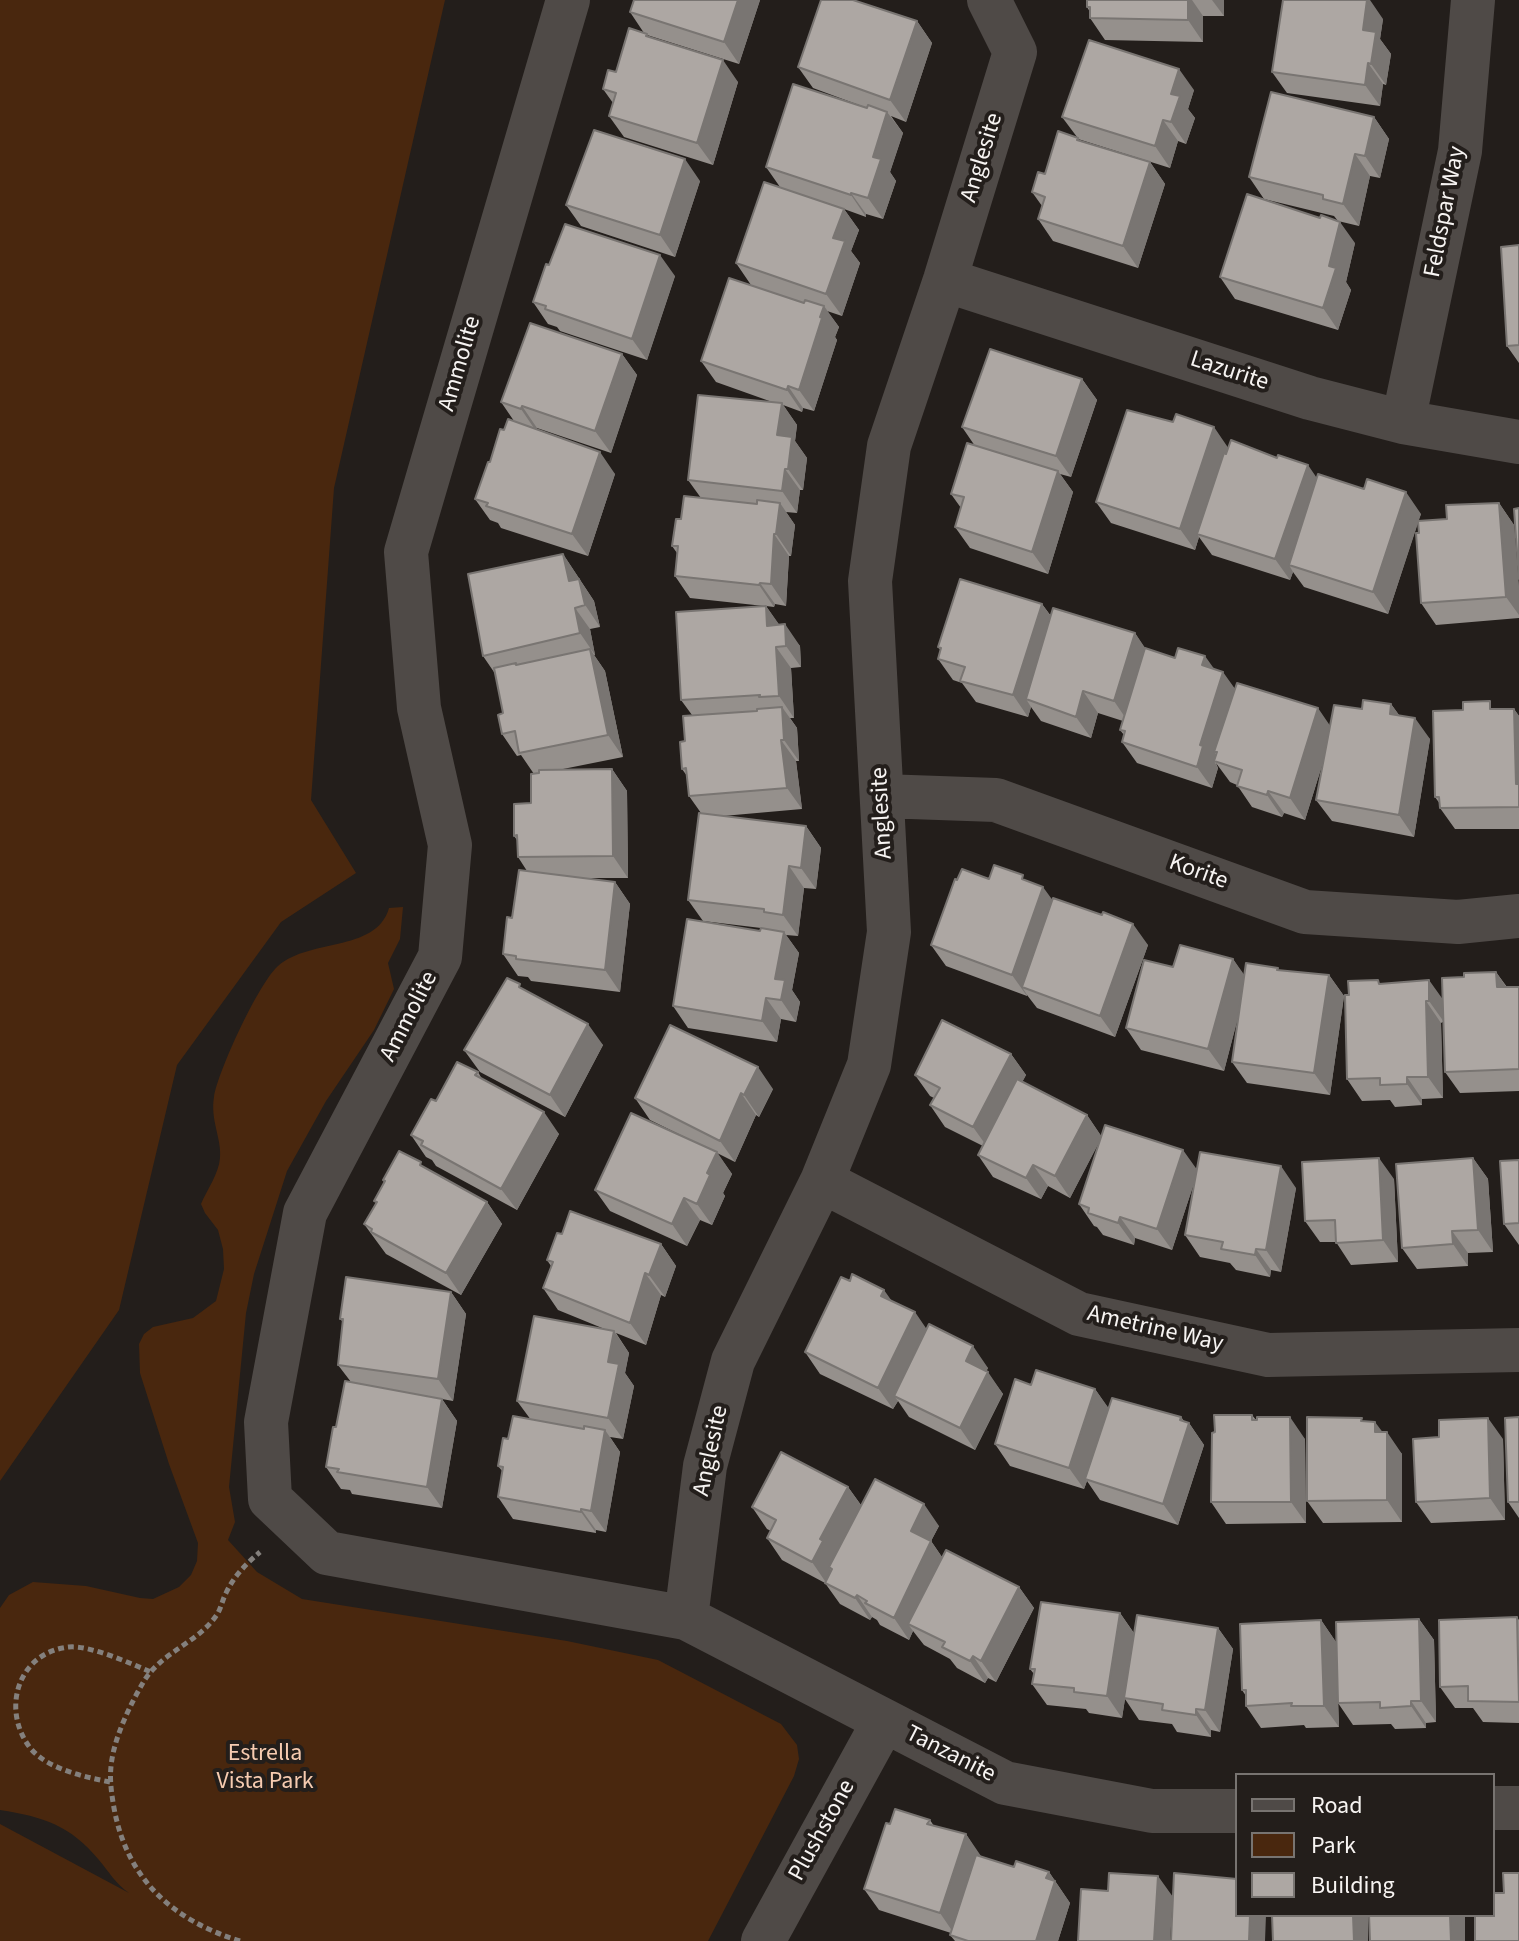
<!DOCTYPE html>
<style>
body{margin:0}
#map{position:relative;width:1519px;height:1941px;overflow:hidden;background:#231e1b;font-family:"Source Sans 3",sans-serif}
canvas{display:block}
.legend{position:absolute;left:1235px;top:1773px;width:260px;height:144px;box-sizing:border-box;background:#231e1b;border:2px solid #787471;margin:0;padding:10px 14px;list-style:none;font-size:24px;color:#f7f4f2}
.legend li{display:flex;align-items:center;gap:16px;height:40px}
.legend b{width:40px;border:2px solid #787471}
</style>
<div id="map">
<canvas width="1519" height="1941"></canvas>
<ul class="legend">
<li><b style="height:10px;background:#4f4a47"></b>Road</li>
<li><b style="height:22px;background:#49270e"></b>Park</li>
<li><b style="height:22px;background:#ada7a3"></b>Building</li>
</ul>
</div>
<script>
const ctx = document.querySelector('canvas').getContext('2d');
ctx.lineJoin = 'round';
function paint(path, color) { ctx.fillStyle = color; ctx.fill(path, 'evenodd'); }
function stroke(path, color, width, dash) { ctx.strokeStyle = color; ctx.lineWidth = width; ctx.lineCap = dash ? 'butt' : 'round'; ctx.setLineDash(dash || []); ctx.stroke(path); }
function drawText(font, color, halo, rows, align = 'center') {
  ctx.font = font + ' "Source Sans 3",sans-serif'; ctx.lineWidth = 8; ctx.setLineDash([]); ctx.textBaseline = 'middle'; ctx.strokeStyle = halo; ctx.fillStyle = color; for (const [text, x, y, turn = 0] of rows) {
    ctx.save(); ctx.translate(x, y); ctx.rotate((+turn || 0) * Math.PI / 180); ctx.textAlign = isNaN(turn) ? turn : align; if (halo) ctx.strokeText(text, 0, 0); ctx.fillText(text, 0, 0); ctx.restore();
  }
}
const green = new Path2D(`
 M0 0H445L334 488 311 800 356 873 281 922 177 1065 119 1310 0 1481Z
 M403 907 400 939 388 963 394 989 374 1030 326 1101 287 1171 254 1274 246 1313 229 1487 235 1522 228 1540 257 1572 302 1599 567 1641 658 1660 781 1724 797 1745 799 1759 794 1776 708 1941H0V1824L129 1893C116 1884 109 1872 99 1860 70 1825 44 1817 0 1810V1608L9 1595 33 1582 86 1586 140 1598 153 1599 179 1587 191 1575 197 1561 198 1543 169 1464 140 1373 139 1344 144 1334 153 1327 193 1318 216 1301 224 1269 223 1249 218 1230 205 1213 201 1204C207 1190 219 1173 220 1158 222 1139 210 1120 214 1097 219 1069 256 990 275 969 305 937 376 954 389 908Z`);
const path = new Path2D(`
 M110 1782C85 1777 48 1769 31 1749 0 1710 18 1652 69 1647 90 1645 132 1664 151 1672
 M240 1941C172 1920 127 1879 114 1808 111 1791 109 1776 112 1759 116 1734 131 1703 144 1681 162 1652 197 1643 216 1616 221 1609 222 1601 226 1593 234 1576 246 1564 260 1552`);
const minor = new Path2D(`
 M568 0 406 552 419 708 450 845 440 957 305 1213 266 1422 270 1499 327 1553 686 1618 1005 1783 1152 1811H1237
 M945 280 1310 398 1403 422 1519 442
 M1403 422 1460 151 1473 0
 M882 796 996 800 1305 912 1458 922 1519 916
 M822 1181 1079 1314 1268 1355 1519 1350
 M686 1618 705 1466 733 1361 822 1181 869 1065 889 932 870 581 889 446 945 280 1015 52 989 0
 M1493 1808H1519
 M763 1941 884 1721`);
const wall = new Path2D(`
 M760 0 739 64 647 35 649 37 738 82 713 165 624 137 609 116 613 103 603 89 644 33 630 12Z
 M1087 0H1224V16H1203V42L1105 40 1090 18V12L1087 7Z
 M1383 19 1380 39 1391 54 1386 85 1383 84 1380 106 1287 93 1272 72Z
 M917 21 932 43 906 122 891 116 903 133 890 172 896 181 883 219 866 214V217L844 209 859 230 851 251 860 263 842 316 827 311 839 327 835 337 837 340 814 411 803 408 802 412 783 405 797 425 795 441 807 458 803 490H800L797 513 786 512 795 525 791 556H789L786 606 775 604 774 607 766 606 779 625 800 646 801 667 791 668 794 718H790L797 728 799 761H796L802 809 723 816 806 826 821 848 816 889 804 888 798 936 786 935 799 953 792 990 800 1002 796 1022 781 1019 777 1042 688 1028 673 1006 760 931 761 928 703 921 688 900 701 813 689 796 687 776 682 769 685 741 692 715 681 700 764 606 690 598 675 576 677 553 672 546 681 519 701 498 688 480 775 403 716 382 701 361 751 285 736 263 780 187 766 167 867 108 813 88 798 67Z
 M1194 90 1188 109 1195 118 1186 144 1178 141 1170 168 1078 139 1080 141 1150 162 1165 184 1138 268 1053 241 1038 219 1042 206 1032 192 1077 137 1062 117Z
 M1374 117 1389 139 1380 178 1370 176 1359 226 1338 221 1334 216 1264 199 1249 177Z
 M700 181 675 257 581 226 566 205Z
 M1355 243 1346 282 1351 290 1338 330 1235 299 1220 277Z
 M1519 245V363L1507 346Z
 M549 265 675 276 647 360 560 331 557 327 548 324 533 302Z
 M622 354 637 375 611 453 537 428 536 429 615 474 588 556 501 528 498 523 490 520 475 499 504 430 514 421 501 402Z
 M1082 379 1097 400 1071 477 1060 474 1073 492 1048 574 970 548 955 527 961 508 951 494 975 446 962 427Z
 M1228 448 1421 514 1418 521 1447 519 1499 503 1514 525 1519 589V618L1436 625 1421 603 1418 522 1388 614 1304 587 1293 572 1290 580 1212 555 1199 537 1195 550 1111 523 1096 502Z
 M563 554 594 601 600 627 590 629 595 655H594L605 671 623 757 558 770 612 769 627 791 628 878H584L615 882 630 904 620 992 531 981 528 977 518 976 503 954 527 871 518 857 517 840 514 836 531 803 534 774 521 755 517 756 502 734 503 713 496 675 483 656Z
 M1042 604 1051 616 1135 633 1145 649 1214 669 1235 689 1330 726 1362 709 1391 704 1399 715 1430 739 1414 837 1332 821 1316 800 1324 759 1305 820 1284 813 1282 817 1252 807 1237 785 1230 782 1216 763 1218 768 1212 788 1137 763 1122 742 1124 735 1120 730 1123 721 1098 713 1091 738 1041 721 1031 707 1028 717 976 702 962 683 953 680 938 659 941 651 938 647Z
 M1496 709H1514L1519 716V829H1455L1440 808V804L1435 797Z
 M989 879 1027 881 1052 900 1148 945 1115 1037 1037 1008 1027 995V996L946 966 931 945 957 880Z
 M1233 959 1244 976 1280 970 1329 975 1344 996 1330 1095 1247 1083 1232 1062 1239 1013 1224 1071 1141 1050 1126 1028 1173 967Z
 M1496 972 1507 987H1519V1091L1460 1093 1445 1072 1443 1022 1441 1023 1443 1098 1422 1099V1105L1395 1107 1390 1100 1362 1101 1347 1079 1349 995 1381 983 1443 999 1464 977Z
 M524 990 603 1045 565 1117 480 1072 464 1050Z
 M1011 1054 1026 1075 1022 1082 1087 1115 1101 1136 1197 1170 1296 1188 1281 1272 1271 1270 1270 1277 1236 1270 1230 1263 1200 1257 1185 1235 1195 1180 1172 1250 1135 1238 1134 1245 1103 1235 1097 1227 1094 1226 1079 1204 1100 1140 1070 1198 1048 1186 1041 1199 993 1177 978 1155 983 1146 945 1127 930 1105 934 1098 930 1096 915 1075Z
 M478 1072 482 1079 559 1134 517 1210 436 1166 432 1160 426 1157 411 1135Z
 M773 1089 759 1117 756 1115 735 1162 717 1153 732 1174 723 1193 725 1196 712 1225 700 1220 687 1246 610 1211 595 1190 703 1146 650 1120 635 1098Z
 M1473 1158 1488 1179 1493 1252 1468 1253V1266L1417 1269 1402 1248Z
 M1519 1160V1245L1504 1224Z
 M425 1168 487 1202 502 1224 461 1295 386 1254 364 1224 376 1203 374 1201 384 1183 383 1180Z
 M1394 1179 1398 1262 1351 1265 1336 1242H1320L1305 1221Z
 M661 1244 676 1266 665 1297 661 1295 646 1345 616 1333 629 1353 625 1373 634 1386 623 1439 610 1437 620 1452 606 1532 596 1530V1533L513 1519 498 1497 503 1472 498 1466 508 1439 531 1420 517 1401 607 1330 558 1310 543 1288 551 1266 547 1260Z
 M451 1292 466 1314 453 1401 442 1399 457 1421 442 1508 352 1494 350 1490 341 1489 326 1467 336 1427 351 1382 338 1365 343 1322 340 1319Z
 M893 1302 927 1330 988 1368 986 1371 1003 1394 975 1450 909 1417 898 1401 893 1409 820 1374 805 1352Z
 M1031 1385 1095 1389 1108 1408 1181 1417 1184 1421 1189 1423 1204 1445 1178 1525 1100 1500 1087 1481 1084 1489 1010 1466 995 1444Z
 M1252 1415 1256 1420 1305 1439 1306 1523 1226 1524 1211 1502 1215 1432Z
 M1519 1417V1518L1508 1502Z
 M1364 1421 1382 1432 1402 1454V1522L1323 1523 1307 1501Z
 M1503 1439 1505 1520 1431 1523 1416 1502Z
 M848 1487 861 1505 939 1526 931 1541 942 1557 1019 1587 1034 1608 996 1682 988 1678 985 1683 957 1668 950 1659 924 1645 913 1631 909 1640 880 1625 877 1620 872 1617 870 1620 840 1604 825 1583 782 1560 767 1538 771 1531 767 1529 752 1507Z
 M1120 1613 1134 1633 1218 1628 1233 1649 1220 1732 1211 1730V1737L1177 1732 1172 1724 1139 1720 1125 1699 1122 1718 1089 1713 1086 1709 1047 1705 1032 1684 1034 1674 1030 1669Z
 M1517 1617 1519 1620V1723L1483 1722 1473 1708H1455L1440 1687Z
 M1419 1619 1434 1640 1436 1722 1426 1723V1728L1395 1729 1391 1724 1353 1725 1338 1703Z
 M1321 1620 1336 1642 1339 1727 1306 1728 1304 1725 1261 1728 1246 1706V1696L1242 1690Z
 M930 1820 934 1826 966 1834 980 1857 1014 1867 1049 1872 1070 1903 1058 1941H955L950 1935 951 1933 879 1910 864 1889 890 1824Z`);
const shadedWall = new Path2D(`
 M738 0H760L739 64 724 42Z
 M1188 0H1192L1203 16V42L1188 20Z
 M1212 0H1224V16Z
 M1367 0H1370L1383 19 1380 39 1391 54 1386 85 1371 64 1363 30Z
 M917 21 932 43 906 122 890 100Z
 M723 60 738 82 713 165 697 143Z
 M1368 63 1383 84 1380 106 1365 85Z
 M1179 69 1194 90 1188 109 1195 118 1186 144 1171 122V94Z
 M887 112 903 133 890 172 896 181 883 219 868 198 873 157Z
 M1374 117 1389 139 1380 178 1365 156Z
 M1163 120 1178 141 1170 168 1155 146Z
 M1355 154 1370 176 1359 226 1343 204Z
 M685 159 700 181 675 257 660 235Z
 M1150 162 1165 184 1138 268 1123 246Z
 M851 193 866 214V217L851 195Z
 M844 209 859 230 851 251 860 263 842 316 826 294 833 238Z
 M1340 222 1355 243 1346 282 1351 290 1338 330 1323 308 1329 266Z
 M660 255 675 276 647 360 632 339Z
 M824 306 839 327 835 337 837 340 814 411 799 390Z
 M622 354 637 375 611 453 595 431Z
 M1082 379 1097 400 1071 477 1056 456Z
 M788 386 803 408 802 412 787 390Z
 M782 403 797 425 795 441 807 458 803 490 788 469 777 435Z
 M522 406 537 428 536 431 521 409Z
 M1214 427 1229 449 1197 534 1199 537 1195 550 1180 529Z
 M600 452 615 474 588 556 572 534Z
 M1308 465 1323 487 1289 565 1293 572 1290 580 1275 559Z
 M785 469 800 490 797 513 782 491Z
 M1058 471 1073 492 1048 574 1032 552Z
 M1406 492 1421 514 1388 614 1373 592Z
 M780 503 795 525 791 556 776 534Z
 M1499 503 1514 525 1519 589V615L1506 597Z
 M774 534 789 556 786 606 771 584Z
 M563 554 594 601 600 627 569 581Z
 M760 583 775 604 774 607 759 585Z
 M1042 604 1057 625 1026 699 1031 707 1028 717 1013 695Z
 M766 606 781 627 782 647 767 626Z
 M575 608 590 629 595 655 580 633Z
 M785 624 800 646 801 667 786 646Z
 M1135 633 1150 655 1129 723 1114 701Z
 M776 647 791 668 794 718 779 696Z
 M590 649 605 671 623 757 608 735Z
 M1205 656 1220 677 1202 665Z
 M1223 672 1238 693 1217 752H1214L1218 757 1214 761 1218 768 1212 788 1197 767 1200 745Z
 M1083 691 1098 713 1091 738 1076 717Z
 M1391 704 1407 726 1390 714Z
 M782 707 797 728 799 761 784 740Z
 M1318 708 1333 730 1305 820 1290 798Z
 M1514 709 1519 716V789L1516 784Z
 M1415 718 1430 739 1414 837 1399 815Z
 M781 740 796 761 802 809 787 788Z
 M612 769 627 791 628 878 613 856Z
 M1268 791 1284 813 1282 817 1267 795Z
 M806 826 821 848 816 889 801 868Z
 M789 866 804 888 798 936 783 915Z
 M615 882 630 904 620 992 605 970Z
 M1043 887 1059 909 1022 987 1027 995V996L1012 975Z
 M1133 924 1148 945 1115 1037 1100 1016Z
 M784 932 799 953 792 990 800 1002 796 1022 781 1000 775 979Z
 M1233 959 1248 980 1224 1071 1208 1049Z
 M1496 972 1511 994 1497 987Z
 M1329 975 1344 996 1330 1095 1314 1073Z
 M1429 980 1444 1001V1022L1429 1001Z
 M766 998 781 1019 777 1042 762 1021Z
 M1426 1001 1441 1023 1443 1098 1428 1077Z
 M588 1024 603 1045 565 1117 550 1095Z
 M1011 1054 1026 1075 988 1148 973 1127Z
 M758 1067 773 1089 759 1117 744 1095Z
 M1407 1077 1422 1099V1105L1407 1084Z
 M741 1093 756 1115 735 1162 720 1141Z
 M544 1112 559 1134 517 1210 501 1189Z
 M1087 1115 1102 1137 1070 1198 1055 1176Z
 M1183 1150 1198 1171 1172 1250 1157 1229Z
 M717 1152 732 1174 723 1193 725 1196 712 1225 697 1204 707 1173Z
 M1379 1158 1394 1179 1398 1262 1383 1240Z
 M1473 1158 1488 1179 1493 1252 1478 1230Z
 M1033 1165 1048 1186 1041 1199 1026 1178Z
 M1281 1166 1296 1188 1281 1272 1266 1250Z
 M684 1198 700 1220 687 1246 672 1224Z
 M487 1202 502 1224 461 1295 446 1273Z
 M1120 1217 1135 1238 1134 1245 1118 1223Z
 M1452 1231 1468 1253V1266L1453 1244Z
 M661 1244 676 1266 665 1297 649 1275Z
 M1256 1249 1271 1270 1270 1277 1255 1255Z
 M645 1273 661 1295 646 1345 630 1323Z
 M884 1290 899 1311 881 1296Z
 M451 1292 466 1314 453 1401 438 1379Z
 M915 1312 930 1334 894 1396 898 1401 893 1409 878 1388Z
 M614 1331 629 1353 625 1373 634 1386 623 1439 608 1418V1362Z
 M973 1346 988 1368 981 1383 966 1361Z
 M988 1372 1003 1394 975 1450 960 1428Z
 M1095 1389 1110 1410 1085 1479 1087 1481 1084 1489 1069 1468Z
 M442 1399 457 1421 442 1508 427 1487Z
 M1181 1417 1188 1427 1189 1423 1204 1445 1178 1525 1163 1504Z
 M1290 1417 1305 1439 1306 1523 1291 1502Z
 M1488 1418 1503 1439 1505 1520 1490 1498Z
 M1375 1422 1387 1438V1432L1402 1454V1522L1387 1500 1375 1432Z
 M605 1430 620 1452 606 1532 591 1511Z
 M848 1487 863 1508 832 1569 829 1567 833 1573 827 1584 812 1562 820 1539Z
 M924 1504 939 1526 931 1541 946 1563 908 1624 913 1631 909 1640 894 1618 911 1531Z
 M581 1509 596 1530V1533L581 1512Z
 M1019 1587 1034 1608 996 1682 981 1661Z
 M857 1595 872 1617 870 1620 855 1598Z
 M1120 1613 1135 1635 1122 1718 1107 1696Z
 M1419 1619 1434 1640 1436 1722 1421 1701Z
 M1321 1620 1336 1642 1339 1727 1324 1706Z
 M1218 1628 1233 1649 1220 1732 1205 1710Z
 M973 1656 988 1678 985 1683 970 1661Z
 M1411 1701 1426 1723V1728L1411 1706Z
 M1196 1709 1211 1730V1737L1196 1715Z
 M966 1834 981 1856 955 1935 940 1913Z
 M1049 1872 1070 1903 1058 1941H1036L1046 1878Z
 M1158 1876 1173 1897 1170 1941H1154Z
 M1250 1915H1266L1265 1941H1249Z
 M1353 1915H1368V1941H1354Z
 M1450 1915H1465V1941H1451Z`);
const building = new Path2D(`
 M634 0H738L724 42 630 12Z
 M821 0H853L917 21 890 100 798 67Z
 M1087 0H1188V20L1090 18V7H1087Z
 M1283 0H1367L1363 30 1376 32 1371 64 1368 63 1365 85 1272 72Z
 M629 28 647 34 646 36 723 60 697 143 609 116 616 93 603 89 608 70 616 72Z
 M1089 40 1179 69 1171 94 1180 96 1171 122 1163 120 1155 146 1062 117Z
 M793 84 867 108 868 105 887 112 873 157 881 159 868 198 851 193V195L766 167Z
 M1271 92 1374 117 1365 156 1355 154 1343 204 1323 199V195L1249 177Z
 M594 130 685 159 660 235 566 205Z
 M1058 131 1078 138 1077 140 1150 162 1123 246 1038 219 1045 197 1032 192 1038 172 1045 174Z
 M764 182 844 209 833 238 845 241 826 294 736 263Z
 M1247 194 1320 218 1321 215 1340 222 1329 266 1336 268 1323 308 1220 277Z
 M565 224 660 255 632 339 545 309 546 306 533 302 546 264 549 265Z
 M1519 245V345L1507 346 1501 247Z
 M729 278 804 303 805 300 824 306 820 317 822 318 799 390 788 386 787 390 701 361Z
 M530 323 622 354 595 431 522 406 521 409 501 402Z
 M990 349 1082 379 1056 456 962 427Z
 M698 395 782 403 777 435 792 437 788 469H785L782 491 688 480Z
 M1127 410 1173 422 1176 414 1214 427 1180 529 1096 502Z
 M508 419 600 452 572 534 486 506 488 503 475 499 488 462H490L500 429 504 430Z
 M1231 440 1277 458 1278 455 1308 465 1275 559 1197 534 1224 453 1226 454Z
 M967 443 1058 471 1032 552 955 527 964 497 951 494Z
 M1318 474 1364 489 1367 479 1406 492 1373 592 1289 565Z
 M684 496 757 504V500L780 503 776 534H774L771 584 760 583 759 585 675 576 678 546H672L676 519H681Z
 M1499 503 1506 597 1421 603 1416 533H1419L1418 521 1447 519 1446 505Z
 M1519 508V579L1514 509Z
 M563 554 569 581 579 579 585 605 575 608 580 633 483 656 468 574Z
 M960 579 1042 604 1013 695 960 681 965 667 938 659 941 648 938 647Z
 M766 606 767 626 785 624 786 646 776 647 779 696 759 697 760 695 681 700 676 612Z
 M1053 608 1135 633 1114 701 1083 691 1076 717 1026 699Z
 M1145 648 1175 658 1178 648 1205 656 1202 665 1223 672 1200 745 1203 746 1197 767 1122 742 1125 731 1120 730Z
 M590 649 608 735 519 753 515 731 502 734 498 715 503 713 494 668 516 663V665Z
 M1237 683 1318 708 1290 798 1268 791 1267 795 1237 786 1242 770 1214 761 1217 752H1214Z
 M1363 700 1391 704 1390 714 1415 718 1399 815 1316 800 1334 705 1362 709Z
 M1490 701V709H1514L1516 784H1519V807L1440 808 1439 797H1435L1433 711 1463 710V702Z
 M782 707 784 740H781L787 788 689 796 686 768 682 769 680 742 685 741 683 716 757 711V709Z
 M612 769 613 856 518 857 517 835 514 836V804L531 803V774L539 773V770Z
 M699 813 806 826 801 868 789 866 783 915 764 912V909L688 900Z
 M994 865 1023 875 1022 879 1043 887 1012 975 931 945 955 879 957 880 962 869 989 879Z
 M519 870 615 882 605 970 516 959V956L503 954 507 917 512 918Z
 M1053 898 1102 915 1103 912 1133 924 1100 1016 1022 987Z
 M687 919 760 931 761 928 784 932 775 979 785 980 781 1000 766 998 762 1021 673 1006Z
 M1180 945 1233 959 1208 1049 1126 1028 1144 960 1173 967Z
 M1246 963 1278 968 1277 970 1329 975 1314 1073 1232 1062Z
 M1496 972 1497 987H1519V1069L1445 1072 1442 978 1464 977V973Z
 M507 978 520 984 519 987 588 1024 550 1095 464 1050Z
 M1378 980 1379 984 1429 980V1001H1426L1428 1077H1407V1084L1380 1085V1078L1347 1079 1345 995H1349L1348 981Z
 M942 1020 1011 1054 973 1127 930 1105 940 1088 915 1075Z
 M670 1025 758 1067 744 1095 741 1093 720 1141 635 1098Z
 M457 1062 478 1072 475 1075 544 1112 501 1189 421 1145 423 1141 411 1135 431 1099 436 1101Z
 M1017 1079 1087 1115 1055 1176 1033 1165 1026 1178 978 1155Z
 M631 1113 717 1152 707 1173 710 1175 697 1204 684 1198 672 1224 595 1190Z
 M1105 1125 1183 1150 1157 1229 1120 1217 1118 1223 1088 1213 1089 1208 1079 1204Z
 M399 1151 421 1162 420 1165 487 1202 446 1273 371 1232 372 1229 364 1224 377 1202 374 1201 385 1181 383 1180Z
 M1200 1152 1281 1166 1266 1250 1256 1249 1255 1255 1221 1249 1223 1242 1185 1235Z
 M1379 1158 1383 1240 1336 1243 1335 1220 1305 1221 1302 1162Z
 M1473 1158 1478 1230 1452 1231 1453 1244 1402 1248 1396 1164Z
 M1519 1160V1223L1504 1224 1500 1161Z
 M570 1211 661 1244 649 1275 645 1273 630 1323 543 1288 553 1262 547 1260 557 1233 562 1234Z
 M852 1274 884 1290 881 1296 915 1312 878 1388 805 1352 841 1277 850 1281Z
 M346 1277 451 1292 438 1379 338 1365 343 1319H340Z
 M534 1316 614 1331 608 1362 619 1364 608 1418 517 1401Z
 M929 1324 973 1346 966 1361 988 1372 960 1428 894 1396Z
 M1036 1370 1095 1389 1069 1468 995 1444 1015 1379 1031 1385Z
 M345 1381 442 1399 427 1487 337 1472 339 1469 326 1467 333 1427H336Z
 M1112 1398 1181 1417 1180 1420 1189 1423 1163 1504 1085 1479Z
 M1214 1415H1252V1420H1257V1417H1290L1291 1502H1211L1212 1433 1215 1432Z
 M513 1416 584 1429V1426L605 1430 591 1511 581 1509V1512L498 1497 503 1467 498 1466 503 1438 508 1439Z
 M1307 1417 1362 1418 1361 1421 1375 1422V1432H1387V1500L1307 1501Z
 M1519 1417V1502H1508L1505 1418Z
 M1488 1418 1490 1498 1416 1502 1413 1439 1439 1437V1420Z
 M781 1452 848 1487 820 1539 823 1541 812 1562 767 1538 776 1520 752 1507Z
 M875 1479 924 1504 911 1531 931 1541 894 1618 865 1603 867 1601 857 1595 855 1598 825 1583 832 1569 829 1567Z
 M946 1550 1019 1587 981 1661 973 1656 970 1661 942 1647 945 1642 908 1624Z
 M1041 1602 1120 1613 1107 1696 1074 1692V1688L1032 1684 1035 1669H1030Z
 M1137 1615 1218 1628 1205 1710 1196 1709V1715L1162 1710 1163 1704 1124 1698Z
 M1517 1617 1519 1702 1468 1701V1686L1440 1687 1439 1620Z
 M1419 1619 1421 1701H1411V1706L1380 1708V1702L1338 1703 1336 1622Z
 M1321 1620 1324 1706H1291L1292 1703 1246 1706V1690H1242L1240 1624Z
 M895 1809 930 1820 927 1824 966 1834 940 1913 864 1889 886 1823 890 1824Z
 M976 1855 1014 1867 1016 1861 1049 1872 1046 1878 1055 1881 1036 1941H968L950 1935Z
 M1109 1873 1158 1876 1154 1941H1078L1081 1889 1108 1891Z
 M1174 1873 1237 1879V1915H1250L1249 1941H1171Z
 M1503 1873H1519V1941H1475V1915H1493V1893H1504Z
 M1272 1915H1353L1354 1941H1273Z
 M1369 1915H1450L1451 1941H1370Z`);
const streetNames = [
 ["Anglesite",983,158,-73],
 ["Feldspar Way",1446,212,-79],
 ["Ammolite",461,364,-74],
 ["Lazurite",1229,372,18],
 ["Anglesite",883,813,-93],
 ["Korite",1198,873,20],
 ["Ammolite",410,1017,-63],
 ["Ametrine Way",1155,1330,13],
 ["Anglesite",712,1451,-78],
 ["Tanzanite",950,1755,27],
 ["Plushstone",823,1831,-61]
];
const parkNames = [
 ["Estrella",265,1755],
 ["Vista Park",265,1783]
];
paint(green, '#49270e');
stroke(path, '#84807d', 5, [6, 4]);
stroke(minor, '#4f4a47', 44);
paint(wall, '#95908c');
paint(shadedWall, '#797572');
paint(building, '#ada7a3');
stroke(building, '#797572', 2);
drawText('24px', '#f7f4f2', '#231e1b', streetNames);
drawText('24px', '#f6cbb0', '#231e1b', parkNames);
</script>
